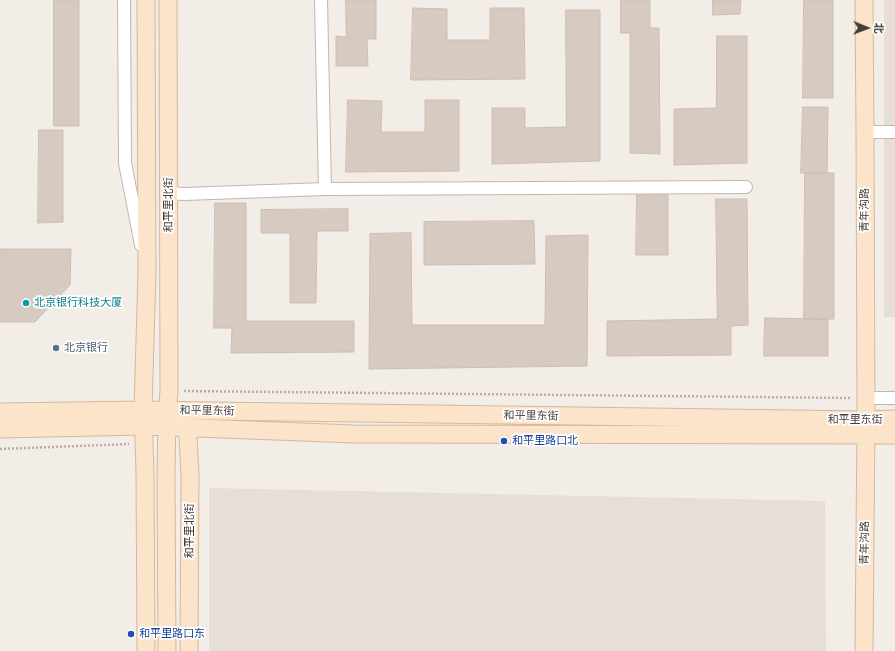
<!DOCTYPE html>
<meta charset="utf-8">
<style>
body{margin:0}
#map{position:relative;width:895px;height:651px;overflow:hidden;background:#f3ede8;font-family:"Noto Sans","Noto Sans SC",sans-serif}
canvas{display:block}
.north{position:absolute;left:847px;top:8px;width:40px;height:40px;-webkit-text-stroke:3px #fff;paint-order:stroke;rotate:91deg;font-size:11px;font-weight:700;line-height:16px;text-align:center;color:#463d37}
.north::after{content:'';display:block;margin:auto;width:14px;height:18px;background:#463d37;clip-path:polygon(50% 0,100% 100%,50% 72%,0 100%)}
</style>
<div id="map">
<canvas width="895" height="651"></canvas>
<div class="north">北</div>
</div>
<script>
const ctx = document.querySelector('canvas').getContext('2d');
ctx.lineJoin = 'round';
function paint(path, color) { ctx.fillStyle = color; ctx.fill(path, 'evenodd'); }
function stroke(path, color, width, dash) { ctx.strokeStyle = color; ctx.lineWidth = width; ctx.lineCap = dash ? 'butt' : 'round'; ctx.setLineDash(dash || []); ctx.stroke(path); }
function drawText(font, color, halo, rows, align = 'center') {
  ctx.font = font + ' "Noto Sans","Noto Sans SC",sans-serif'; ctx.lineWidth = 3.5; ctx.setLineDash([]); ctx.textBaseline = 'middle'; ctx.strokeStyle = halo; ctx.fillStyle = color; for (const [text, x, y, turn = 0] of rows) {
    ctx.save(); ctx.translate(x, y); ctx.rotate((+turn || 0) * Math.PI / 180); ctx.textAlign = isNaN(turn) ? turn : align; if (halo) ctx.strokeText(text, 0, 0); ctx.fillText(text, 0, 0); ctx.restore();
  }
}
const residential = new Path2D(`
 M884 0H895V317H884Z
 M209 488 825 501 826 651H209Z`);
const building = new Path2D(`
 M54 0H79V126H54Z
 M346 0H376V39H367L368 66H336V36L346 37Z
 M621 0H650V28H659L660 154 630 153V33H621Z
 M713 0H741L740 14 713 15Z
 M804 0H833V98H803Z
 M413 8 447 9V40H490V8H524L525 79 411 80Z
 M566 10H600V161L492 164V108H525V128L566 127Z
 M717 36H747V163L674 165V109L716 108Z
 M348 100 382 101 381 132H425V100H459V171L346 172Z
 M803 107H828L827 173H801Z
 M39 130H63V222L38 223Z
 M805 173H834V319H804Z
 M637 195H668V255H636Z
 M716 199H747L748 325 731 326V355L607 356V321L717 319Z
 M215 203H246V321H354V352L231 353 232 328H214Z
 M348 209V231H317L316 303H290V233H261V210Z
 M534 221 535 264 424 265V222Z
 M411 233 412 325H545L546 236 588 235 587 366 369 369 370 234Z
 M0 249H71L70 285 35 322H0Z
 M765 318 828 319V356H764Z`);
const path = new Path2D(`
 M184 391 851 398
 M0 449 129 444`);
const street = new Path2D(`
 M124 0 125 163 141 245
 M321 0 325 189
 M865 132H895
 M169 193 184 194 325 189 746 187
 M866 398H895`);
const secondary = new Path2D(`
 M146 0 147 271 143 410 145 472 146 651
 M864 0 865 132 866 420 864 651
 M0 412 143 410 866 420 895 419
 M187 417 190 475 189 651
 M0 429 144 426 354 434 895 435
 M167 651 166 475 167 411 169 392 168 0`);
const markers = [
 [26,303,4,"#0f9aa8"],
 [56,348,4,"#5c6f8a"],
 [504,441,4,"#1a4fb4"],
 [131,634,4,"#1a4fb4"]
];
const streetNames = [
 ["和平里北街",169,205,-90],
 ["青年沟路",865,210,-90],
 ["和平里东街",207,411,1],
 ["和平里东街",531,416,1],
 ["和平里东街",855,420],
 ["和平里北街",190,531,-90],
 ["青年沟路",865,543,-89]
];
const cultureNames = [
 ["北京银行科技大厦",34,303]
];
const serviceNames = [
 ["北京银行",64,348]
];
const transitNames = [
 ["和平里路口北",512,441],
 ["和平里路口东",139,634]
];
paint(residential, '#e7ded7');
paint(building, '#d7cac1');
stroke(building, '#cebdb2', 1);
stroke(street, '#c1b6ae', 14);
stroke(secondary, '#d3b89d', 19);
stroke(path, '#bfab9d', 2.5, [2, 2]);
stroke(street, '#fff', 12);
stroke(secondary, '#fbe4ca', 17);
for (const [x, y, r, color] of markers) { const dot = new Path2D(); dot.arc(x, y, r, 0, 2 * Math.PI); ctx.fillStyle = color; ctx.fill(dot); stroke(dot, '#fff', 1.5); }
drawText('11px', '#463d37', '#fff', streetNames);
drawText('11px', '#0d838f', '#fff', cultureNames, 'left');
drawText('11px', '#4e5e75', '#fff', serviceNames, 'left');
drawText('11px', '#164399', '#fff', transitNames, 'left');
</script>
